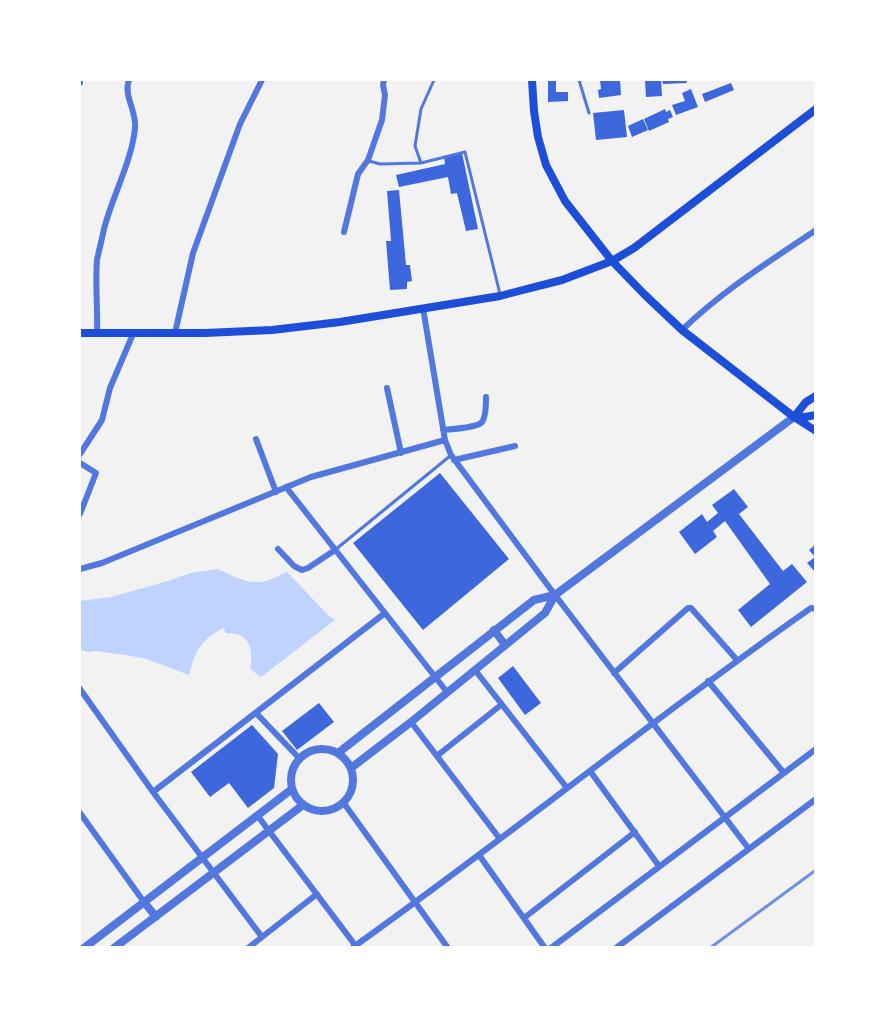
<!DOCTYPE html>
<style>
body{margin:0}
#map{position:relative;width:895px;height:1027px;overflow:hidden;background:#f2f2f2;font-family:Spectral,serif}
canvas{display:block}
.frame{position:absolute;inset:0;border:81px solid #fff;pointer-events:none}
</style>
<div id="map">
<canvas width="895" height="1027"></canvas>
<div class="frame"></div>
</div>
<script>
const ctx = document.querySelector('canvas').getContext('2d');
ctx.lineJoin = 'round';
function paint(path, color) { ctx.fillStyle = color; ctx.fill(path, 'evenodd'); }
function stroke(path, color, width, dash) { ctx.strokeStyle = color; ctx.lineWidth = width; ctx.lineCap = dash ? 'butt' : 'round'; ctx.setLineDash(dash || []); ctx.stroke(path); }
const water = new Path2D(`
 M217 569C234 576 251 587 269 580 276 578 281 574 287 572L329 616 335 620 261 677 250 669C253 656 252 638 236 634 233 633 229 634 226 633L223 628C201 640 195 651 189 675L147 659 126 655 96 651 88 652 80 650V601L111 597 168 581 191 573Z`);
const building = new Path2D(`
 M548 80H556V92H568V101L548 102Z
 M600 80H620L621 95 599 98 598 90 601 89Z
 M645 80H661L662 96 646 97Z
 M662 80H686L687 83 663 84Z
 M731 83 734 90 705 102 702 94Z
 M691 89 698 107 676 115 672 105 685 101 682 93Z
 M665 109 666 112 670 110 673 117 668 119 669 122 649 131 644 119Z
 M624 110 627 137 596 140 593 113Z
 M643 119 648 130 632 137 628 126Z
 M462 153 478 229 466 231 457 193 451 194 448 177 399 187 396 175 445 164 444 157Z
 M399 190 406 265H410L412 281 407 282V289L390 290 386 241H391L387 191Z
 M440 473 509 559 423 630 353 543Z
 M734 489 748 507 739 514 783 571 792 564 807 582 751 627 738 610 770 584 725 521 713 531 717 537 695 554 679 532 702 514 707 522 718 513 712 505Z
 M816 544V573L807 563 815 557 809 550Z
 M513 666 541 703 525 715 498 678Z
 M319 703 334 722 297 750 282 731Z
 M252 725 278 754 274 788 248 808 229 783 210 797 191 772Z`);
const service = new Path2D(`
 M434 80 421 109 415 146 421 163 465 152 500 294
 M579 80 589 113
 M369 161 380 164 421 163
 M335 550 450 456`);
const minor = new Path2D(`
 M80 83V80
 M344 232 358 174 368 160 382 120 385 95 383 85 384 80
 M423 308 445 440 451 455 555 595 749 849
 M682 330C722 291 770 261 816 230
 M175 333 193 253 240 124 262 80
 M97 334C98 310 95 284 97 260 99 250 102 239 104 229 112 197 132 161 135 128 137 112 123 95 129 80
 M387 388 401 453
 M443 430C452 429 477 428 482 422 486 417 486 404 486 397
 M256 439 276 492
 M80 454 102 420 110 388 133 334
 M454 460 515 446
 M80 463 96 473 80 514
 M286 487 447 692
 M278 549 294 566 302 570 308 568 335 550
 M80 569 102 563 311 477 445 440
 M475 670 567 788
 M614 673 688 608H691L737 660
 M708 681 784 773
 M80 689 153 792 262 937
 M256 713 299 758
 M411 722 500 839
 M438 755 501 705
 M590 771 659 866
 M153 792 385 613
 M343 802 448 948
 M80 813 144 902
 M257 815 355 945
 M479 855 545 948
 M524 918 635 832
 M248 948 317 894
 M352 948C508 837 655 717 811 608L816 609
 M551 948 816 749
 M616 948 816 799`);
const tertiary = new Path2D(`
 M494 630 505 645
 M291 780a31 31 0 1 1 62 0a31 31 0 1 1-62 0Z
 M338 753 534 600 555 595
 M351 768 411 722 545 613 555 595 794 417
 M144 902 156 917
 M84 948 292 789
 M114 948 303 805`);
const secondary = new Path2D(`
 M532 80 534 111 538 137 546 165 565 201 612 261 645 295 682 330 794 417 816 431
 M80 333H205L272 330 340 322 500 296 519 291 562 280 612 261 634 248 816 109
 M794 417 806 402 816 396
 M794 417H805L816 415`);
const rail = new Path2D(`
 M710 948 816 870`);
paint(water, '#bfd3fe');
paint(building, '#3d67dc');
stroke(service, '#5277de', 3);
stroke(minor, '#5277de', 6);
stroke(tertiary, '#5277de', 8);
stroke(secondary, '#1d4ed8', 8);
stroke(rail, '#7290e2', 3);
</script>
